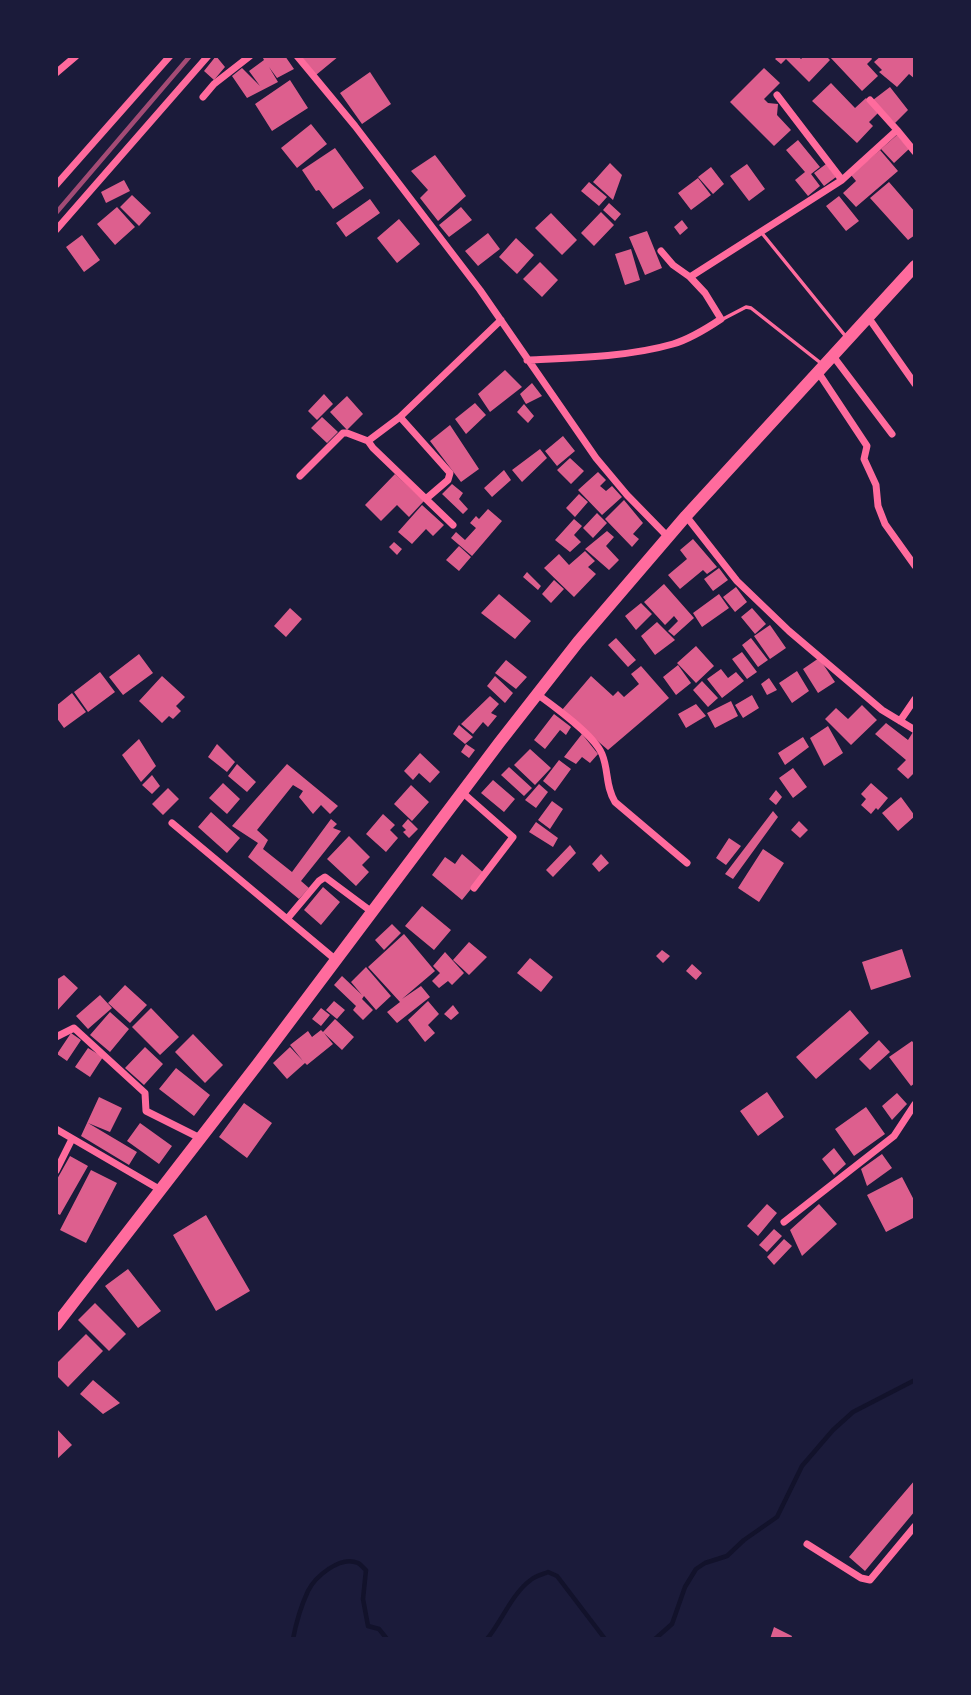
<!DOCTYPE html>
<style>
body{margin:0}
#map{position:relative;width:971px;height:1695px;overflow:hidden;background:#1b1b3a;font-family:"Work Sans",sans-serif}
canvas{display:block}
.frame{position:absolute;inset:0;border:58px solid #1b1b3a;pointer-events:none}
</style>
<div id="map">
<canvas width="971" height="1695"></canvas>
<div class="frame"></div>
</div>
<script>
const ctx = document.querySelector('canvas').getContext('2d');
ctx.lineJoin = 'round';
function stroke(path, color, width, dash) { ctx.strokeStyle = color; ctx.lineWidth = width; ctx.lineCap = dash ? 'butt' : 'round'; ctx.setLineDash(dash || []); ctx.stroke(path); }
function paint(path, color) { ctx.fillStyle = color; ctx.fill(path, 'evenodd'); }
const stream = new Path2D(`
 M293 1639C296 1623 301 1606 308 1591 315 1577 340 1555 358 1563 361 1564 363 1568 366 1570L363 1599 368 1626 379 1629 387 1639
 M487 1639C502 1621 512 1593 532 1579 536 1576 543 1574 548 1572L557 1576 605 1639
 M655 1639 672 1624 685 1587 696 1569 705 1563 727 1556 744 1540 777 1517 802 1466 833 1430 853 1412 915 1380`);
const building = new Path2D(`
 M216 56 225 67 214 80 204 71Z
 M262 56H285L294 69 277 78 269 67 278 82 247 98 232 76 242 68 260 86 249 71 264 60Z
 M301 56H339L316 75Z
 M778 56H798L801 59 804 56H826L830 60 809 82 786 59 781 64 775 59Z
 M829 56H870L872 59 867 64 878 76 862 91Z
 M881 56H913L915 58V79L909 74 897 87 879 72 882 70 874 62Z
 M764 68 780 83 764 99 768 103 778 104 777 115 791 130 774 146 730 102Z
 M370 72 391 104 362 124 340 93Z
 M290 80 308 108 272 131 255 104Z
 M831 83 855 108 866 98 879 112 869 122 873 126 857 143 812 101Z
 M890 87 908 110 895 123 873 100Z
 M311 124 327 144 297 168 281 148Z
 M897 135 909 149 894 163 881 149Z
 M798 140 820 167 811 174 820 186 808 196 795 180 805 172 786 150Z
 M335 148 364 188 333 209 319 190 316 191 302 170Z
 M880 150 898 171 856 207 843 193 856 181 851 175Z
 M435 155 466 196 438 221 420 198 428 190 411 171Z
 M610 163 622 175 613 200 593 182Z
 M747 164 765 189 749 201 730 176Z
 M826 164 836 177 824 186 814 173Z
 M711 167 724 184 713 194 698 177Z
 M698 178 711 195 691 210 678 193Z
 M124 180 130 191 106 203 101 192Z
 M589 182 607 197 599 206 581 191Z
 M889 182 915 212V235L908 240 870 198Z
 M132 195 151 213 139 226 120 207Z
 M839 196 859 221 846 231 826 206Z
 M370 199 380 213 346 237 336 223Z
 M609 203 621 214 615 221 603 210Z
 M117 207 135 227 115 245 97 224Z
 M461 207 472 220 449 237 439 225Z
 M601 212 614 225 594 246 581 233Z
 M551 213 577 240 562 255 535 228Z
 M399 219 420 244 397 263 377 238Z
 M682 220 688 228 680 235 674 227Z
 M647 231 662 268 645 275 629 237Z
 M488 233 500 249 478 266 465 251Z
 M82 235 100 260 84 272 66 247Z
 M516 238 534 255 517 274 499 257Z
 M631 249 640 280 625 285 615 254Z
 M540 262 558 280 542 297 523 279Z
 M505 370 522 387 490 412 478 394Z
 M532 383 542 396 526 404 520 394Z
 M324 394 333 404 317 420 308 411Z
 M347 396 363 414 347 430 330 412Z
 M475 403 486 415 466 434 455 419Z
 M524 404 534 416 528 423 517 412Z
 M322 417 338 432 327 443 311 428Z
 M450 425 479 469 461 482 430 441Z
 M563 436 575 451 557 466 545 451Z
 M540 449 547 458 522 482 512 470Z
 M570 458 584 471 571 484 557 470Z
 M504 470 511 480 492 497 484 488Z
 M598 472 606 480 600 486 606 491 612 486 622 497 602 515 578 490Z
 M395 474 424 501 409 517 397 505 381 521 365 505Z
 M452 484 463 493 459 499 468 509 463 514 442 494Z
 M579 494 588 502 575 517 566 508Z
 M624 500 643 523 633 534 639 539 632 547 605 519Z
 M422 505 444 525 433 536 426 529 412 544 398 532Z
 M488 509 502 521 472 556 451 538 456 532 465 540 476 528 470 523 476 516 479 519Z
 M597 513 607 523 593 538 583 528Z
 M574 519 582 526 574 535 581 542 570 552 555 540Z
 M607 531 614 537 606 546 619 560 609 570 585 549Z
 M693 539 717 567 707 574 703 570 680 589 668 575 687 559 680 550Z
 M394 542 402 549 397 555 389 547Z
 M459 546 471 557 459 571 446 560Z
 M585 551 595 561 588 567 596 574 574 597 544 568 559 554 569 565Z
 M719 568 728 580 713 591 704 579Z
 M527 572 541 586 538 590 523 577Z
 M554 580 564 589 551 603 542 594Z
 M664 584 694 618 674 636 668 631 678 621 674 616 665 625 644 602Z
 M736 587 747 602 735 612 723 597Z
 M499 594 531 621 515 639 481 613Z
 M719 594 729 608 702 627 693 613Z
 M641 603 652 614 636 630 625 616Z
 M290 608 302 619 286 637 274 626Z
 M752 608 766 624 755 634 741 617Z
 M657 622 675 640 655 655 641 636Z
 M770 625 786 648 770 659 754 636Z
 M616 638 636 660 628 667 608 645Z
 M751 638 768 660 758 667 742 645Z
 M696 646 714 666 696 683 677 663Z
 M742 652 757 672 747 679 732 659Z
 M139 654 153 673 123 695 109 677Z
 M819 658 835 682 818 693 803 669Z
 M506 660 527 677 516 689 495 673Z
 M678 665 691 683 676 695 663 677Z
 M641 666 669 698 608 750 562 710 591 676 613 696 618 691 624 697 639 684 631 674Z
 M721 669 728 678 736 672 744 681 722 698 707 679Z
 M797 671 809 691 792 703 779 683Z
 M100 672 115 692 88 712 74 692Z
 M162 676 185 697 176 706 181 711 173 719 169 716 162 723 139 701Z
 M495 676 513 693 505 703 487 686Z
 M769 678 777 690 767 695 761 684Z
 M702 681 718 698 708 707 693 690Z
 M72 693 86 712 64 728 56 717V706Z
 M752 695 759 708 743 718 735 705Z
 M490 696 499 704 491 713 497 716 488 727 483 722 473 734 461 724Z
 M731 701 738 716 715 728 707 713Z
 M696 704 706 716 686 728 678 714Z
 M862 705 877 720 851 745 825 719 836 708 848 719Z
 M554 714 571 727 566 735 560 730 545 749 534 740Z
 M886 723 908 740 913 732 915 733V772L908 779 897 769 906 760 875 734Z
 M459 725 473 737 465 744 453 734Z
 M828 726 843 753 824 766 810 738Z
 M582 734 598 754 590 763 582 757 576 764 564 757Z
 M803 737 809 747 785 765 778 753Z
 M139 739 156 766 141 782 122 755Z
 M217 744 235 762 227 772 208 757Z
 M466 744 475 750 469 758 461 752Z
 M530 749 551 768 535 785 514 765Z
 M420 753 440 772 430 783 419 773 413 780 404 771Z
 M559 760 571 769 555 791 543 781Z
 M237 764 256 782 247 792 228 776Z
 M287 764 338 806 330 814 321 805 313 814 299 797 303 791 293 785 257 830 268 840 263 849 292 872 331 819 337 824 333 828 341 831 301 881 309 888 299 899 248 857 258 843 232 826Z
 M509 767 532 788 524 796 501 775Z
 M793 768 807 787 793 798 779 778Z
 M152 775 160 786 152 794 142 785Z
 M493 780 515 799 504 812 481 793Z
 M223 783 240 799 227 814 209 798Z
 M871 783 888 798 878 810 876 808 871 814 861 805 866 799 861 794Z
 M539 784 548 792 536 808 525 800Z
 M411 785 429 802 412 821 394 804Z
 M168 788 179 799 163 815 152 804Z
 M776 790 782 797 776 805 769 799Z
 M901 797 915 816 898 831 882 813Z
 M552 801 563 809 550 829 538 820Z
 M773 811 778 817 733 879 725 874Z
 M211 812 240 838 227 853 198 827Z
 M383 814 395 825 390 830 398 838 386 852 366 834Z
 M408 819 418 829 409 838 403 832 406 830 402 826Z
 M799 821 808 830 800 838 791 830Z
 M536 822 558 838 553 847 529 832Z
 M349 836 370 857 362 865 369 872 356 886 327 859Z
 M729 838 741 846 726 865 716 858Z
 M570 845 576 853 553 877 546 870Z
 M763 849 784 863 759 902 738 888Z
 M462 854 484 873 462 900 432 875 445 857 455 864Z
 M601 854 609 863 599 872 592 864Z
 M323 887 340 902 321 925 304 910Z
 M422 906 451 930 434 950 405 926Z
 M392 924 401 933 384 950 375 940Z
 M404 934 435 971 402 999 421 986 430 997 397 1023 387 1012 400 1002 368 967Z
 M469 942 487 957 469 975 453 960Z
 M902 949 911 977 871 990 862 962Z
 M662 950 670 956 663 963 656 956Z
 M445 952 464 973 452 985 448 981 439 988 432 981 440 973 433 966Z
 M530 958 553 977 541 992 517 973Z
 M692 964 702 973 696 980 686 971Z
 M366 967 391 996 376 1010 364 996 362 999 373 1010 363 1020 353 1010 356 1006 334 985 342 976 362 995 351 982Z
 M64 975 78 988 56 1012V980Z
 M125 985 147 1005 130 1023 108 1003Z
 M100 995 112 1008 88 1029 76 1016Z
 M334 1001 345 1010 337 1019 326 1010Z
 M428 1001 439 1014 428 1025 435 1033 425 1042 408 1020Z
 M453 1005 459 1013 451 1020 444 1014Z
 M151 1008 179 1037 160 1055 132 1027Z
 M321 1008 330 1015 321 1026 312 1019Z
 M850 1010 869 1033 816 1079 796 1057Z
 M110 1012 129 1029 110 1052 90 1035Z
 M335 1019 354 1037 342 1050 324 1033 333 1044 307 1065 305 1063 287 1079 273 1063 290 1047 303 1061 290 1045 308 1031 312 1037 321 1030 323 1032Z
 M71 1033 81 1040 67 1061 57 1054Z
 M193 1034 223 1065 205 1083 175 1052Z
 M879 1040 890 1052 870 1070 859 1059Z
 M912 1041 915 1045V1083L911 1086 889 1057Z
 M145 1047 163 1064 144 1085 125 1068Z
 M88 1048 103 1057 90 1077 75 1067Z
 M176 1068 210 1095 194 1116 159 1089Z
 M767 1092 784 1117 758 1136 740 1111Z
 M897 1093 907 1104 892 1120 882 1106Z
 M99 1097 122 1108 110 1132 88 1123 137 1152 129 1165 81 1136Z
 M244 1103 272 1123 247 1158 219 1137Z
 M866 1107 885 1134 854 1156 835 1129Z
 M140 1123 172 1146 159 1164 127 1141Z
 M834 1148 846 1164 834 1175 822 1159Z
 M882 1154 892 1168 867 1186 861 1169Z
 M70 1156 88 1166 60 1215 56 1213V1181Z
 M91 1170 117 1183 86 1243 60 1230Z
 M902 1177 915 1202V1217L886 1232 867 1195Z
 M767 1204 777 1213 758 1236 747 1226Z
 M819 1204 837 1224 802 1256 790 1230Z
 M206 1215 250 1291 216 1311 173 1235Z
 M774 1229 782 1236 767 1252 759 1245Z
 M784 1239 792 1246 774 1265 767 1257Z
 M128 1269 161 1311 138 1328 105 1286Z
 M95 1303 126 1334 109 1351 78 1320Z
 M86 1334 103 1351 68 1387 56 1375V1364Z
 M93 1380 120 1403 103 1414 80 1394Z
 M56 1428 72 1445 56 1460Z
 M915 1480V1511L865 1571 849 1557Z
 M774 1627 792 1636 791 1639H770Z`);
const service = new Path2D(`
 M761 232 847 338
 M723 319 746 307 751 308 822 364`);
const minor = new Path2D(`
 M297 56 355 126 480 290 596 458 627 495 668 537
 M56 73 76 56
 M777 95 842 180
 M203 97 214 84 250 56
 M870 100 897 130
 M56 185 170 56
 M56 230 208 56
 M661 251 673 265 690 277
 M868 317 915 384
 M833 356 892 434
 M527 360C574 358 628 357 673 344 690 339 706 329 721 319L705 293 690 277 842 180 897 130 915 152
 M818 372 867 446 864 459 876 485 878 506 885 524 915 566
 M400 417 450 473 448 480 427 498
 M300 476 343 433H347L368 441
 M686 516 737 581 789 631 882 710 915 730
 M453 525 373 448 368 441 400 417 501 320
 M537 694C555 707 594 735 602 754 609 771 605 785 615 802L687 863
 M900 721 915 699
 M462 792 513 837 474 888
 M172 823 336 960
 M287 919 319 881 325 877 372 912
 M56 1037 74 1028 145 1093 146 1111 200 1138
 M56 1129 159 1189
 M56 1171 72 1139
 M784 1222 894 1136 915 1104
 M807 1544 861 1578 870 1580 915 1526`);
const trunk = new Path2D(`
 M56 1325 257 1065 499 743 578 642 686 516 915 266`);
const rail = new Path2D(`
 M56 213 190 56`);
stroke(stream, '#12122b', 4.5);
paint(building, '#dd5f8e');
stroke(service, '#ff6b9d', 3.5);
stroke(minor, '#ff6b9d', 7);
stroke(trunk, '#ff6b9d', 12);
stroke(rail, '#a44b75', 4.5);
</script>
